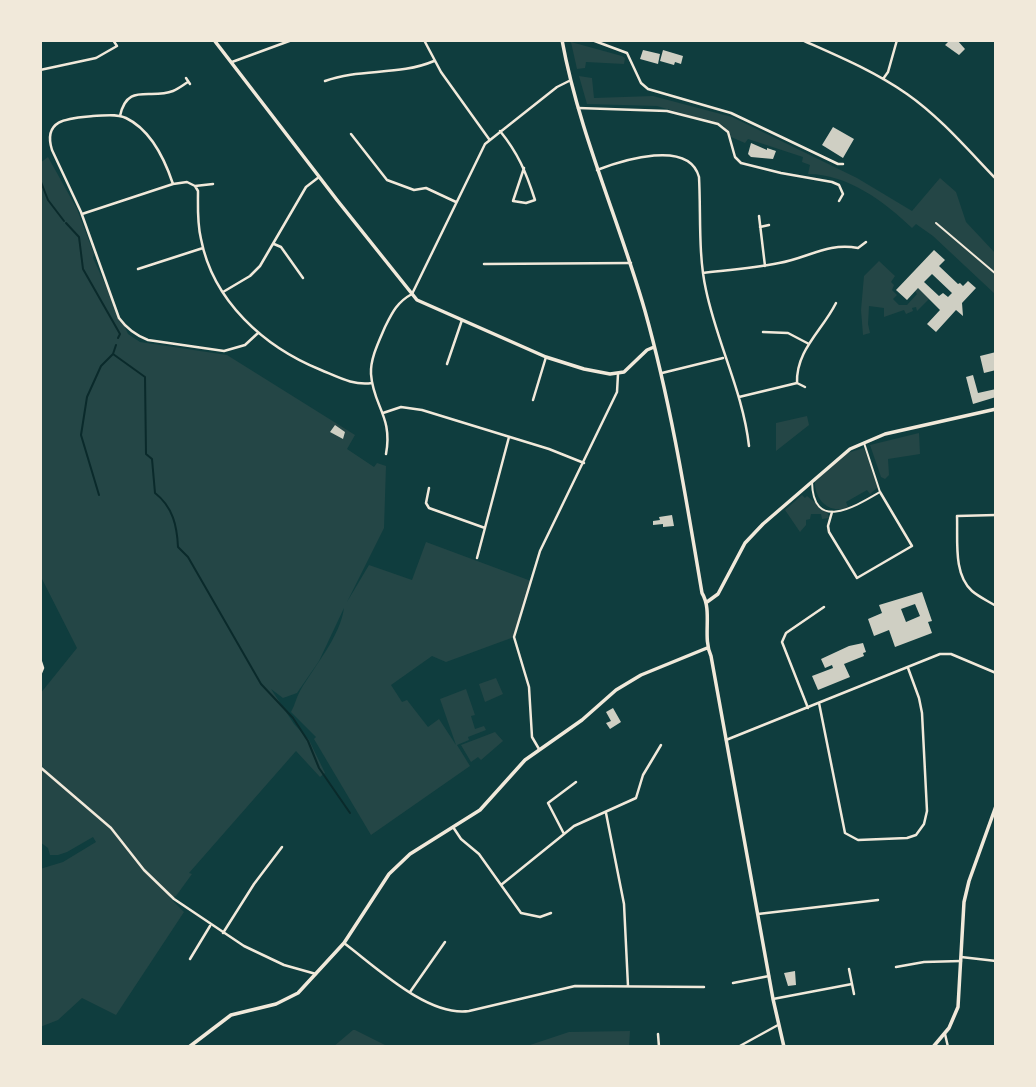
<!DOCTYPE html>
<style>
body{margin:0}
#map{position:relative;width:1036px;height:1087px;overflow:hidden;background:#0f3d3e;font-family:Karla,sans-serif}
canvas{display:block}
.frame{position:absolute;inset:0;border:42px solid #f1e9da;pointer-events:none}
</style>
<div id="map">
<canvas width="1036" height="1087"></canvas>
<div class="frame"></div>
</div>
<script>
const ctx = document.querySelector('canvas').getContext('2d');
ctx.lineJoin = 'round';
function paint(path, color) { ctx.fillStyle = color; ctx.fill(path, 'evenodd'); }
function stroke(path, color, width, dash) { ctx.strokeStyle = color; ctx.lineWidth = width; ctx.lineCap = dash ? 'butt' : 'round'; ctx.setLineDash(dash || []); ctx.stroke(path); }
const green = new Path2D(`
 M571 42 622 56 625 58 624 64 586 62 585 68 577 69Z
 M579 76 592 78 594 98 653 96 732 117 857 178 912 211 940 178 956 192 966 222 996 254V295L933 236 916 224 912 228C884 201 847 174 808 174L810 165 802 162 803 157 748 139 745 143 731 137 724 126 657 106 587 104Z
 M48 157 77 209 94 254 93 258 128 334 140 342 227 355 355 435 347 449 374 467 377 463 386 466 384 528 347 602 369 565 412 580 426 542 531 581 514 637 446 662 432 656 391 685 402 702 407 700 428 727 439 719 456 745 440 699 466 689 475 715 471 716 475 729 484 726 486 730 468 737 469 740 457 745 470 766 371 835 314 739 316 737 291 712C295 705 296 698 300 691 315 665 340 637 344 608L319 661 297 693 283 698 271 689 294 724 309 740 325 773 320 777 296 751 189 873 192 874 176 896 170 898 184 912 116 1015 82 998 58 1020 40 1027V869L63 862 96 842 93 837 67 852 58 855H50L48 848 40 842V694L77 648 40 575V163Z
 M879 261 895 276 891 282 894 285 892 290 897 295 893 299 899 305H907L917 294 915 291 918 288 929 299 917 311 916 307 912 308 913 311 906 314 904 310 884 317V308L869 306 868 324 870 333 863 335 861 310 864 276Z
 M807 416 809 425 776 451V423Z
 M919 433 920 454 888 459 889 475 885 479 881 477 870 445Z
 M864 448 878 487 870 494 867 490 846 502 848 507C830 515 814 500 815 481L847 453Z
 M802 495 805 498 807 496 827 512 829 518 822 519 821 514H811L810 519 806 520V525L800 532 785 510Z
 M496 678 503 694 485 702 479 684Z
 M495 732 503 741 481 760 478 757 471 762 461 745Z
 M353 1030H355L389 1047H333Z
 M630 1031 629 1047H524L569 1032Z`);
const stream = new Path2D(`
 M40 168 41 182 48 200 64 221
 M66 223 79 237 83 269 120 334 118 338
 M116 345 113 354 145 377 146 454 152 459 155 493C173 507 177 526 178 547L188 557 261 684 293 718 308 741 319 768 350 813
 M99 495 81 435 87 397 101 366 113 354`);
const building = new Path2D(`
 M946 40H957L965 49 959 55 945 45 948 42Z
 M643 50 660 54 658 64 640 59Z
 M663 50 683 56 681 64 675 62 674 65 660 61Z
 M833 127 854 139 843 158 822 145Z
 M751 143 767 150V148L776 151 773 159 751 157 748 154Z
 M934 250 945 260 939 266 958 284 960 283 963 286 968 281 976 288 962 303 963 316 956 310 936 332 927 324 940 310 918 288 907 300 896 290ZM932 274 952 293 948 297 943 293 939 296 924 282Z
 M996 352V370L984 373 980 356Z
 M973 375 978 393 996 389V397L973 404 966 377Z
 M335 425 345 432 343 439 330 432Z
 M672 515 674 526 663 527V524L653 525V521L660 520 659 517Z
 M922 592 932 621 928 622 932 633 895 647 889 630 874 636 868 619 882 613 879 605ZM915 604 920 616 906 622 901 609Z
 M863 643 866 652 863 653 864 656 844 664 850 677 818 690 812 676 833 668 832 665 825 668 821 659 849 646Z
 M613 708 621 722 610 729 606 723 611 721 606 712Z
 M795 971 796 985 788 986 784 973Z`);
const path = new Path2D(`
 M936 223 996 274`);
const service = new Path2D(`
 M812 482C813 533 856 506 880 492L864 443`);
const minor = new Path2D(`
 M424 40 441 72 489 139
 M592 40 627 53 641 83 648 89 731 113 838 164H843
 M802 40C838 56 874 71 907 94 940 117 968 150 996 179
 M232 62 292 40
 M40 70 96 58 117 46 113 40
 M186 78 190 84
 M883 79 888 72 897 40
 M325 81C360 68 399 76 434 61
 M578 108 667 111 718 124 728 132 735 157 741 163 781 173 832 182 839 185 843 194 839 201
 M120 116C127 82 150 100 173 91 178 89 183 85 188 82
 M500 131C518 153 526 172 535 200L526 203 513 201 524 168
 M351 134 387 180 414 190 426 188 456 202
 M597 170C623 160 689 139 699 177 701 213 698 255 706 290 717 343 743 392 749 446
 M173 184C165 160 151 130 126 118 116 113 104 116 93 116 71 118 42 118 52 150L81 212 119 318C127 329 135 335 148 340L224 351 245 345 258 333
 M195 186 198 191C198 207 197 223 201 239 213 301 264 347 321 370 338 377 354 386 372 383
 M82 214 173 184 187 182 195 186 213 184
 M759 216 765 266
 M760 227 769 225
 M274 244 281 247 303 278
 M484 264 631 263
 M138 269 203 248
 M703 273C729 270 754 268 779 263 808 258 828 242 858 248L866 242
 M223 292 250 276 260 266 306 187 319 177
 M763 332 788 333 809 344
 M447 364 462 320
 M662 373 723 358
 M797 383 805 387
 M739 397 797 383C796 350 822 331 836 303
 M533 400 546 357
 M383 413 401 407 422 410 549 449 584 463
 M386 454C393 416 373 406 371 374 370 359 379 341 385 327 392 313 397 302 412 294L485 144 557 87 569 81
 M429 488 426 503 429 508 485 528
 M832 512 828 526 829 532 857 578 912 546 880 492
 M996 515 957 516C958 540 953 574 972 591 979 597 988 601 996 606
 M477 558 509 437
 M40 659 43 668 40 675
 M819 703 845 833 858 840 907 838 916 835 924 824 927 811 922 713 919 698 908 668
 M808 708 782 642 786 633 824 607
 M726 740 940 654H951L996 673
 M539 749 532 737 529 687 514 637 540 551 617 392 618 374
 M40 767 111 828 144 870 174 899 244 946 284 965 316 974
 M606 813 624 904 628 986
 M453 827 461 839 479 854 521 913 540 917 551 913
 M564 834 548 803 576 782
 M501 885 574 826 636 798 643 775 661 745
 M758 914 878 900
 M223 933 254 884 282 847
 M344 943C376 967 428 1017 469 1011L575 986 704 987
 M961 957 996 961
 M190 959 210 926
 M896 967 924 962 961 961
 M849 969 854 994
 M733 983 769 976
 M410 992 445 942
 M773 999 852 984
 M658 1034 659 1047
 M945 1034 948 1047
 M738 1047 778 1025`);
const tertiary = new Path2D(`
 M214 40 337 200 417 300 546 357 584 369 610 374 624 372 647 350 654 347
 M562 40C579 133 619 220 645 311 671 404 686 498 702 593 713 611 702 637 711 656L773 999 784 1047
 M707 602 718 594 745 543 763 524 850 449 885 434 996 409
 M189 1047 231 1015 276 1004 298 993 344 943 389 874 410 854 480 810 525 760 582 720 616 690 641 675 707 648
 M933 1047 949 1028 958 1007 964 902 969 881 996 806`);
paint(green, '#244646');
stroke(stream, '#0a2a2b', 2);
paint(building, '#cfcfc3');
stroke(path, '#f1e9da', 2);
stroke(service, '#f1e9da', 2);
stroke(minor, '#f1e9da', 2.5);
stroke(tertiary, '#f1e9da', 3.5);
</script>
